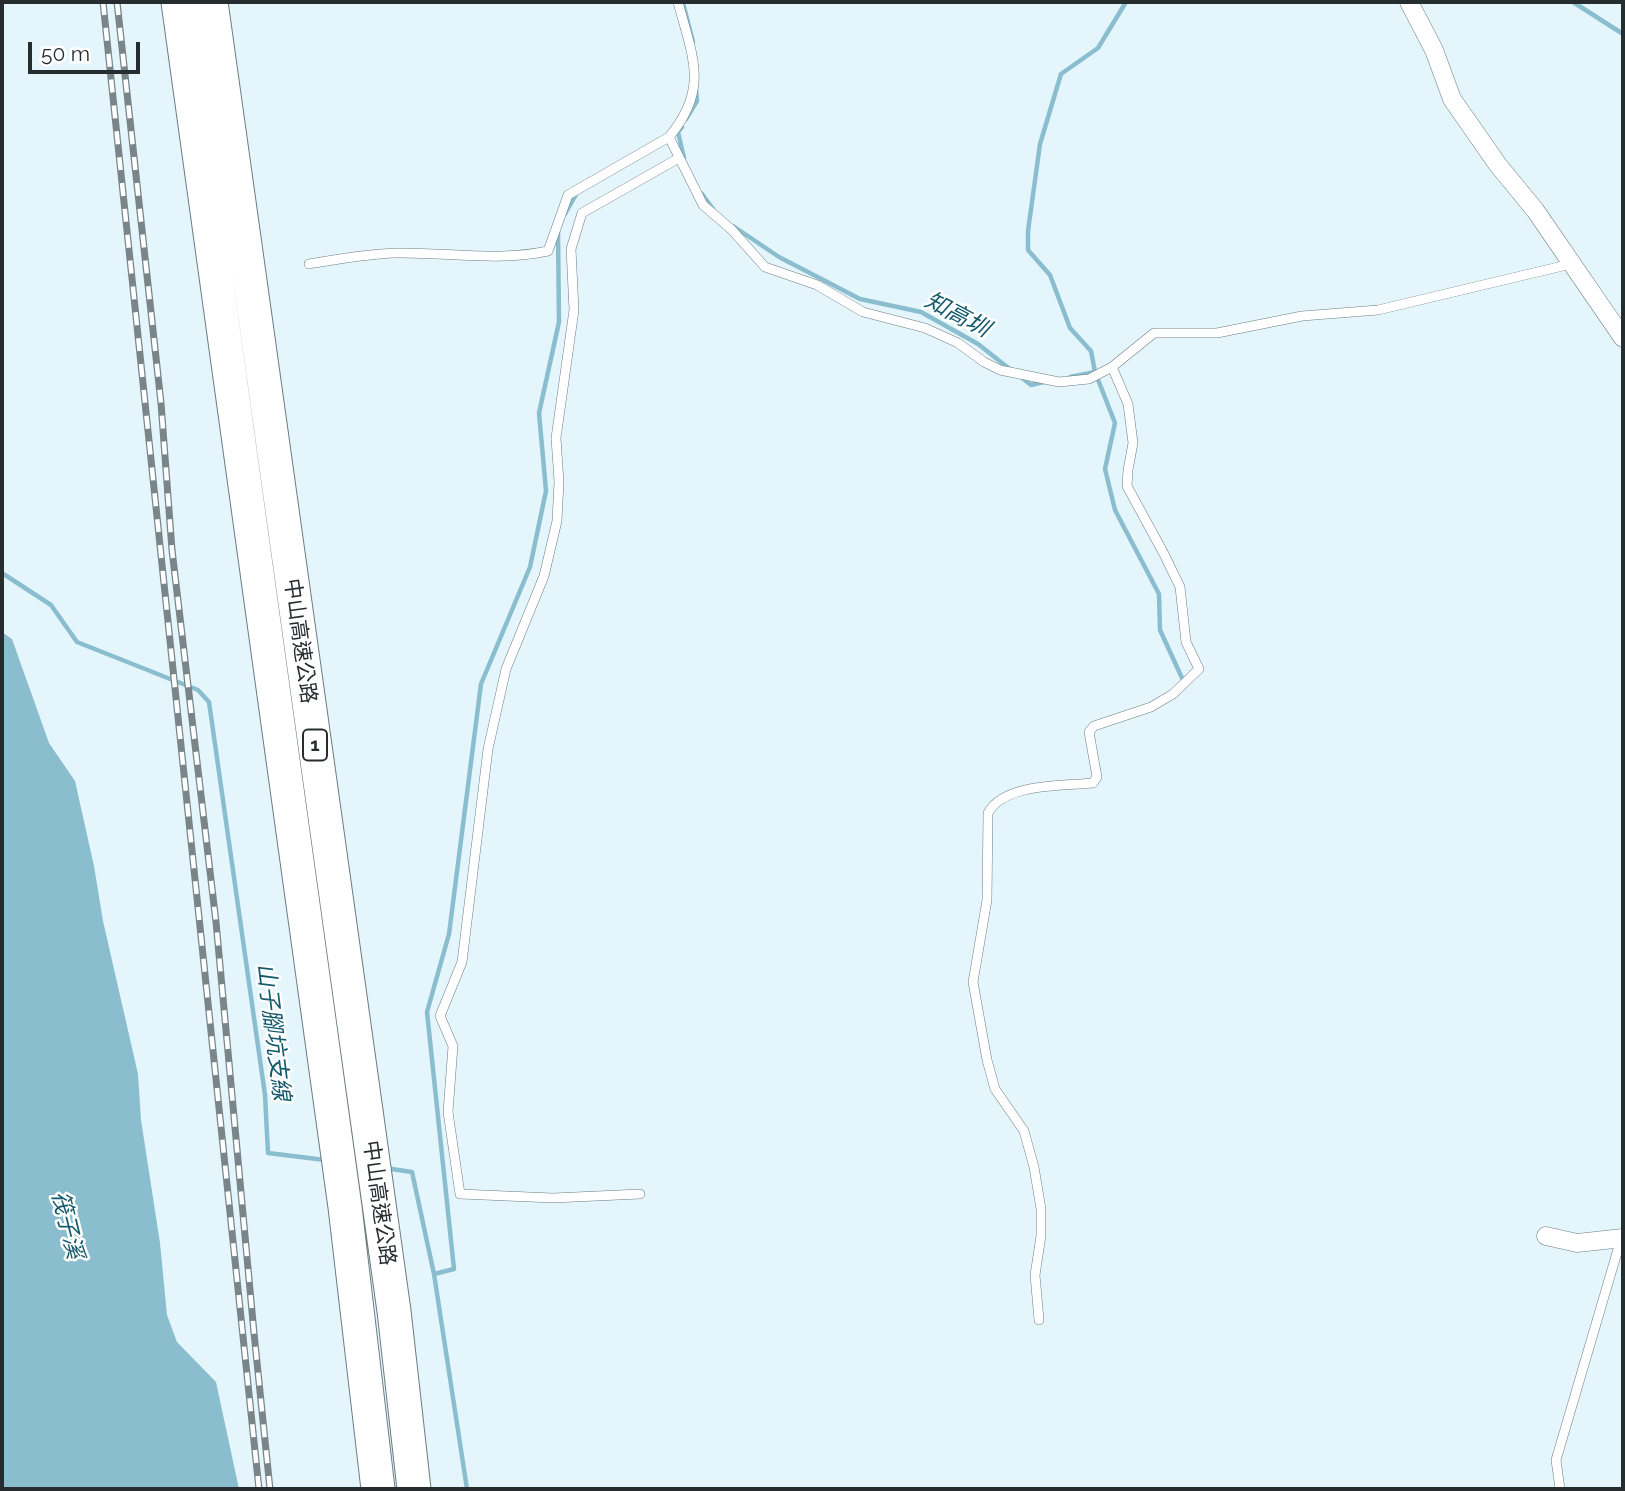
<!DOCTYPE html>
<meta charset="utf-8">
<style>
body{margin:0}
#map{position:relative;width:1625px;height:1491px;overflow:hidden;background:#e4f6fc;font-family:Raleway,sans-serif}
canvas{display:block}
.frame{position:absolute;inset:0;border:4px solid #262d2f;pointer-events:none}
.scale{position:absolute;left:28px;top:42px;width:112px;height:32px;box-sizing:border-box;border:4px solid #262d2f;border-top:0;padding-left:9px;font-size:21px;line-height:24px;white-space:nowrap;color:#262d2f;-webkit-text-stroke:5px #fff;paint-order:stroke}
</style>
<div id="map">
<canvas width="1625" height="1491"></canvas>
<div class="frame"></div>
<div class="scale">50 m</div>
</div>
<script>
const ctx = document.querySelector('canvas').getContext('2d');
ctx.lineJoin = 'round';
function paint(path, color) { ctx.fillStyle = color; ctx.fill(path, 'evenodd'); }
function stroke(path, color, width, dash) { ctx.strokeStyle = color; ctx.lineWidth = width; ctx.lineCap = dash ? 'butt' : 'round'; ctx.setLineDash(dash || []); ctx.stroke(path); }
function drawText(font, color, halo, rows, align = 'center') {
  ctx.font = font + ' Raleway,"Noto Sans TC",sans-serif'; ctx.lineWidth = 5; ctx.setLineDash([]); ctx.textBaseline = 'middle'; ctx.strokeStyle = halo; ctx.fillStyle = color; for (const [text, x, y, turn = 0] of rows) {
    ctx.save(); ctx.translate(x, y); ctx.rotate((+turn || 0) * Math.PI / 180); ctx.textAlign = isNaN(turn) ? turn : align; if (halo) ctx.strokeText(text, 0, 0); ctx.fillText(text, 0, 0); ctx.restore();
  }
}
const water = new Path2D(`
 M2 632 12 639 49 743 75 781 94 866 103 921 138 1074 141 1120 160 1243 167 1315 177 1342 216 1382 239 1489H2Z`);
const stream = new Path2D(`
 M1573 2 1623 34
 M683 3 693 42
 M686 119 697 101 696 89
 M682 127 678 132 684 158
 M702 194 713 209
 M565 214 578 191
 M733 226 779 257 860 299 921 312 978 344 1011 370
 M1095 372 1091 351 1070 328 1050 275 1028 250V231L1040 144 1061 74 1098 48 1126 2
 M1021 377 1031 385 1044 382
 M1070 377 1095 372 1115 423 1105 469 1115 510 1159 594 1160 630 1182 678
 M2 573 51 605 77 642 198 690 209 702 265 1095 268 1153 325 1160
 M385 1168 412 1172 434 1274 467 1489
 M434 1274 454 1269 427 1012 449 934 481 684 530 567 546 491 539 413 559 322 558 232`);
const lane = new Path2D(`
 M669 137 703 205 732 230 765 267 817 285 863 312 925 328 958 343 984 362 1000 370 1059 382 1089 379 1112 367 1154 333H1217L1302 316 1378 310 1571 264
 M309 264C338 259 366 254 396 253 447 252 497 262 548 251L568 195 669 137C710 88 692 56 678 2
 M640 1194 553 1198 460 1194 448 1112 453 1046 440 1016 462 962 488 749 506 669 544 576 557 521 559 482 556 438 574 310 571 249 582 213 679 158
 M1039 1320 1035 1275 1041 1236V1209L1034 1167 1024 1131 995 1089 987 1060 973 982 987 900 988 813C1004 783 1063 786 1093 783L1097 777 1089 732 1094 726 1151 707 1173 694 1199 669 1186 642 1180 587 1164 554 1127 486 1128 470 1133 443 1128 404 1112 367
 M1560 1489 1556 1460 1621 1239`);
const street = new Path2D(`
 M1409 2 1434 50 1452 99 1498 165 1535 210 1623 338
 M1546 1236 1577 1243 1623 1238`);
const highway = new Path2D(`
 M178 2 345 1207 378 1489
 M211 2 394 1311 414 1489`);
const rail = new Path2D(`
 M103 2 259 1489
 M117 2 161 403 172 550 216 922 254 1333 270 1489`);
const shields = [
 [315,745,24]
];
const shieldNames = [
 ["1",315,745]
];
const streetNames = [
 ["中山高速公路",300,641,82],
 ["中山高速公路",379,1203,82]
];
const waterNames = [
 ["知高圳",957,315,28],
 ["山子腳坑支線",273,1032,83],
 ["筏子溪",67,1225,76]
];
paint(water, '#8abecf');
stroke(stream, '#8abecf', 4.5);
stroke(lane, '#6c7d82', 10);
stroke(street, '#6c7d82', 19);
stroke(highway, '#6c7d82', 35);
stroke(lane, '#fff', 9);
stroke(street, '#fff', 18);
stroke(highway, '#fff', 33);
stroke(rail, '#798589', 7);
stroke(rail, '#fff', 4.5, [13]);
for (const [x, y, w] of shields) { const box = new Path2D(); box.roundRect(x - w / 2, y - 15.5, w, 31, 5); ctx.fillStyle = '#fff'; ctx.fill(box); stroke(box, '#262d2f', 2); }
drawText('bold 19px', '#262d2f', null, shieldNames);
drawText('21px', '#262d2f', '#fff', streetNames);
drawText('italic 23px', '#135a6c', '#fff', waterNames);
</script>
